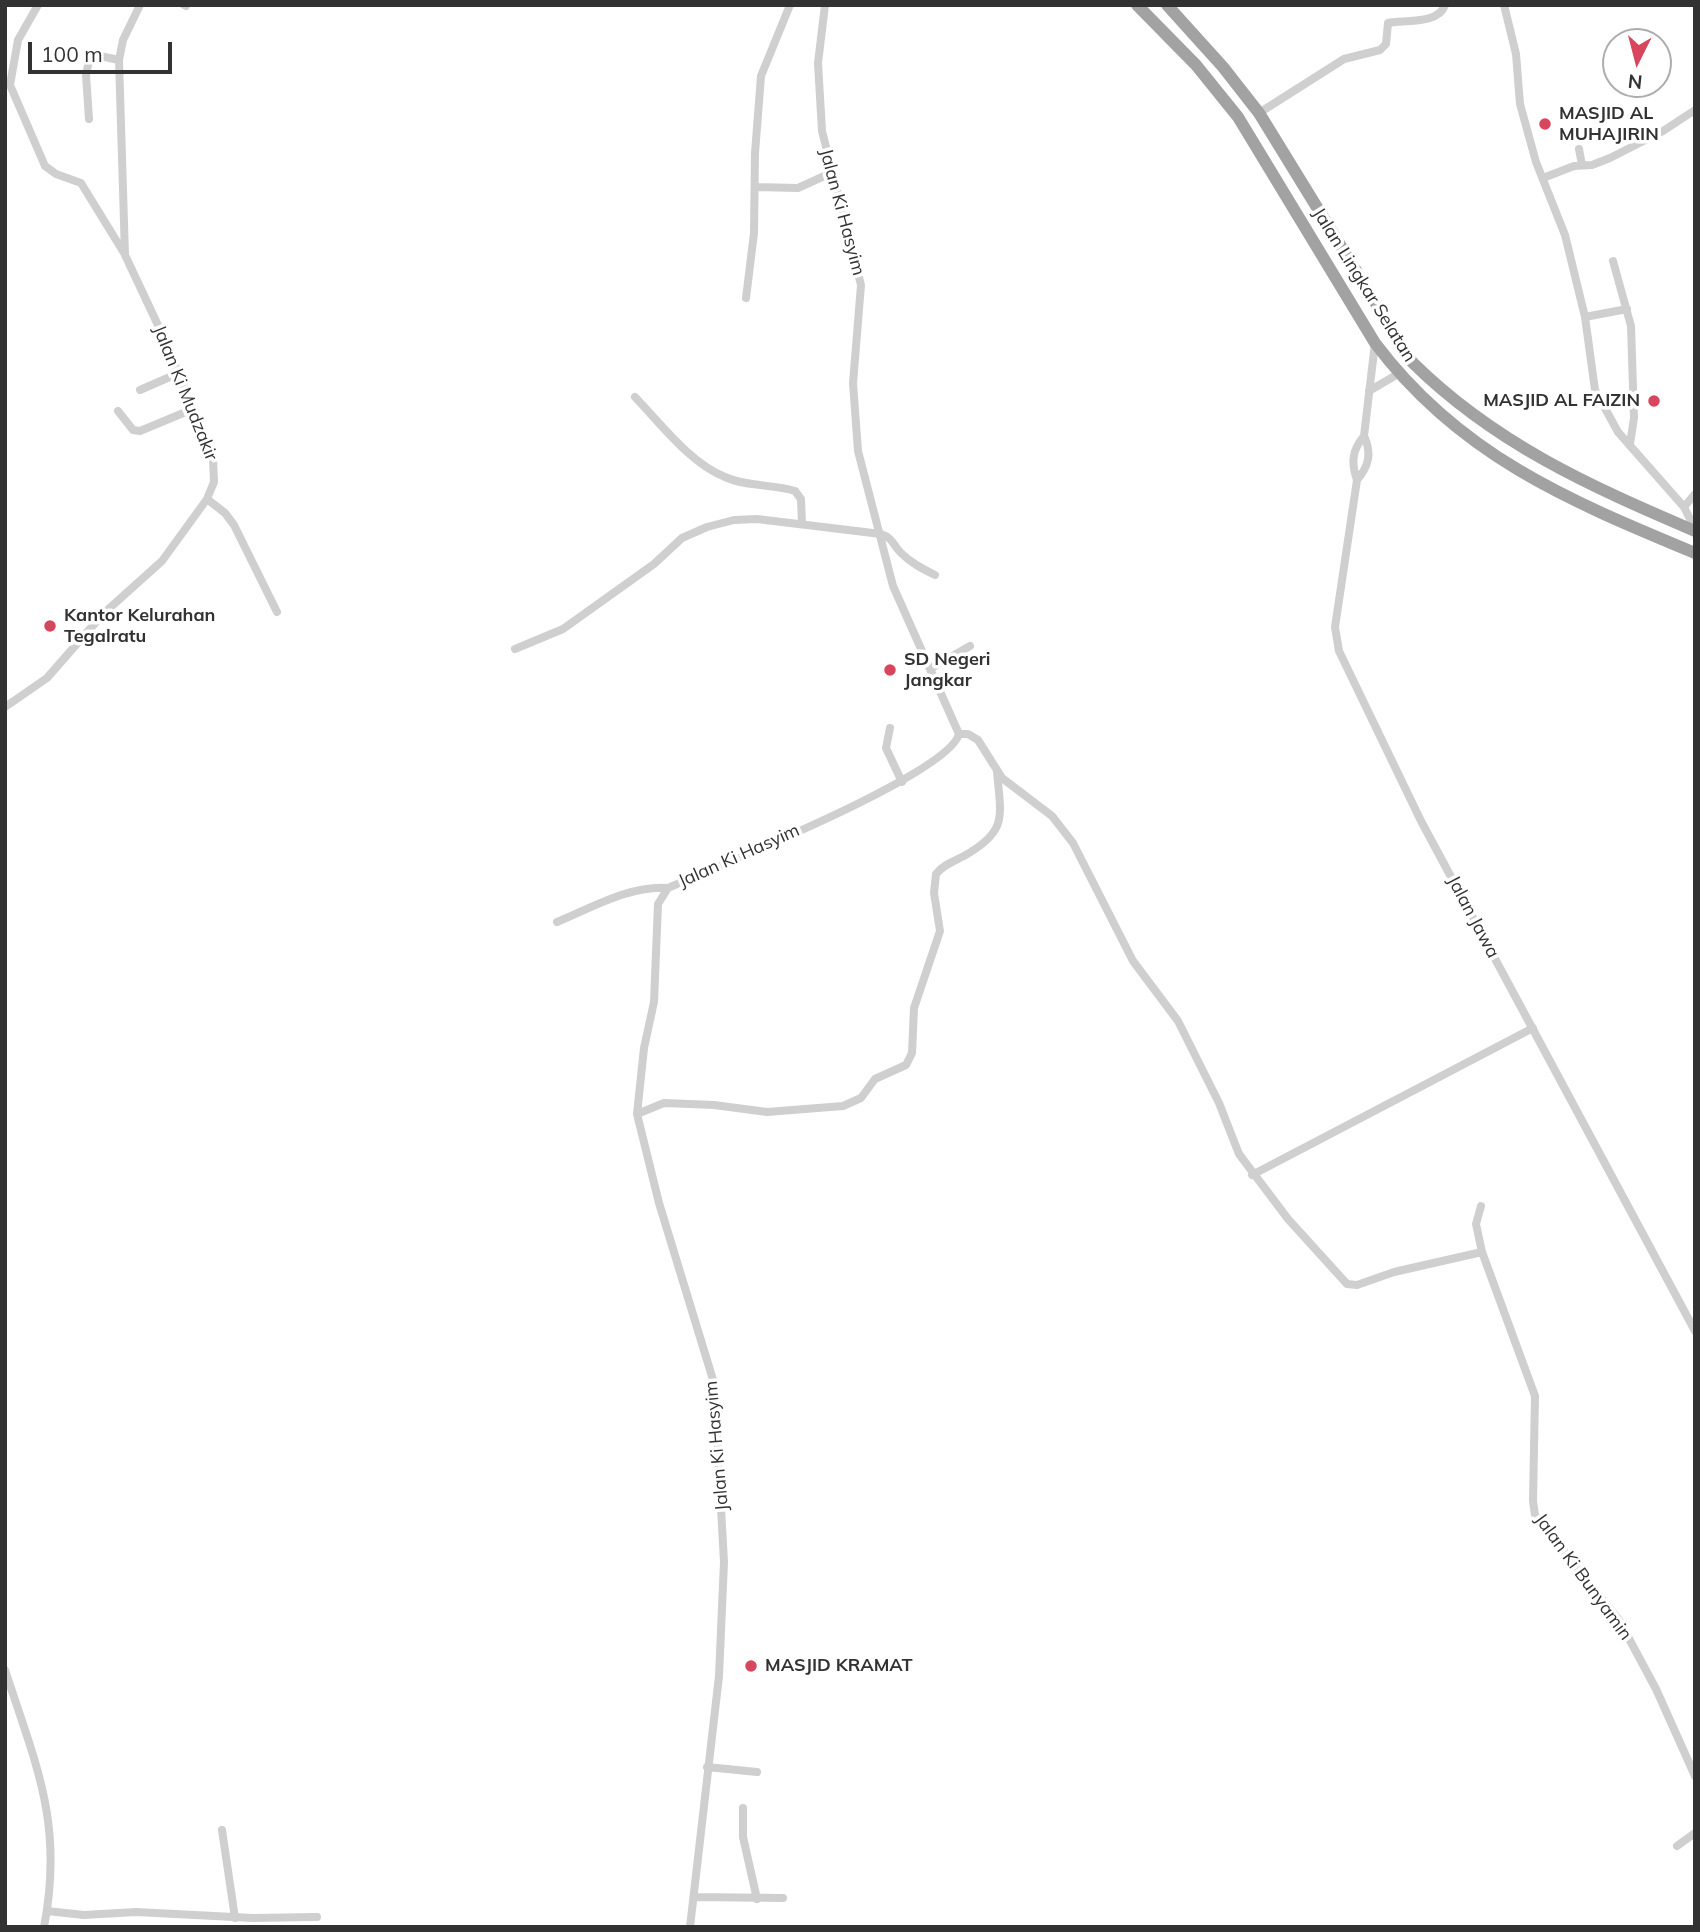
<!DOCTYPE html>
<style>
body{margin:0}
#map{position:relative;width:1700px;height:1932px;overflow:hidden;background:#fff;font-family:Mulish,sans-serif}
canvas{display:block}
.frame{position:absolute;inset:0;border:7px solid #323232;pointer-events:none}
.north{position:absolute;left:1602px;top:28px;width:70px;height:70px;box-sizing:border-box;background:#fff;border:2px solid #adadad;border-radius:50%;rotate:186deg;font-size:19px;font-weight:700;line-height:28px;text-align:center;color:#323232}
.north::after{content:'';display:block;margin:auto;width:24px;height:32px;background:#d8465d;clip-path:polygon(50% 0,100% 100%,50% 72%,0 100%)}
.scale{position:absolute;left:28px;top:42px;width:144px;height:32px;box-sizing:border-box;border:4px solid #323232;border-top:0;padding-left:9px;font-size:21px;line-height:24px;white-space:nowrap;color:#323232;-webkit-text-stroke:5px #fff;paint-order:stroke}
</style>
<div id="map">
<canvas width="1700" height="1932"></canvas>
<div class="frame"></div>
<div class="north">N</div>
<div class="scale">100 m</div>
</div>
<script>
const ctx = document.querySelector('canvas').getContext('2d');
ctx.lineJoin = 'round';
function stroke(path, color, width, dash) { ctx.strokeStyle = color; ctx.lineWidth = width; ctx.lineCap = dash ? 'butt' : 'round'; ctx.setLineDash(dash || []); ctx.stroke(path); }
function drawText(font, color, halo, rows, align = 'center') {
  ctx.font = font + ' Mulish,sans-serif'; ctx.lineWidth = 7; ctx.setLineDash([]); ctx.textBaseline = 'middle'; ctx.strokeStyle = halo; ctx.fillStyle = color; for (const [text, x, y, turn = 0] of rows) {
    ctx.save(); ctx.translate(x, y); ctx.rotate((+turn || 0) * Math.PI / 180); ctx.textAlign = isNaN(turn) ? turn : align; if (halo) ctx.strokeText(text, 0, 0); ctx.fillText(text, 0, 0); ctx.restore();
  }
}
const minor = new Path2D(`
 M38 5 18 40 10 85 45 166 56 174 81 183 124 253
 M184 5 186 6
 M1504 5 1516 54 1520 104 1536 162 1565 235 1585 317 1595 390 1618 432 1684 507 1695 529
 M1259 113 1344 59 1380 50 1386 44 1388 23C1405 20 1439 24 1445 5
 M89 119 86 75 89 61 100 56 119 60
 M1579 149 1582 165
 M1543 178 1574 166 1592 165 1610 158 1663 131 1695 110
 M755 187 798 188 831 173
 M1613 261 1631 326 1634 418 1630 444
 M746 298 754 233 755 153 761 76 790 5
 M1585 317 1627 309
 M140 390 179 373
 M1369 391 1398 374
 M635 397C661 424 690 463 725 477 747 487 773 484 795 491L801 499 802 524
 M118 411 133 430 140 431 193 409
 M1364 436C1352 450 1351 463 1357 480L1335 627 1339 651 1421 821 1695 1331
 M1357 480C1369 466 1372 453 1364 436L1375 343
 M207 499 225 513 234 525 277 612
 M1684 507 1695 494
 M515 649 563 629 654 564 682 538 707 527 734 520 757 519 881 534C893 538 893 545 901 553 911 563 923 569 935 575
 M930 669 970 646
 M5 707 47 678 103 614 162 561 207 499 214 482 213 458 164 338 125 255 119 60 123 40 140 5
 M890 728 886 748 902 782
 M959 734H968L978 740 1002 778 1052 816 1073 843 1133 961 1178 1021 1219 1103 1239 1154 1288 1219 1347 1284 1357 1285 1394 1272 1482 1252
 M557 922C591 908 630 885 668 888
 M637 1114 664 1103 714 1105 767 1112 843 1106 861 1098 875 1079 906 1065 912 1053 914 1008 940 931 934 893 936 874C943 865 954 861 964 856 1008 831 1001 817 997 772
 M1252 1175 1533 1028
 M1481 1206 1476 1224 1482 1252 1535 1396 1533 1501 1535 1515 1619 1620 1656 1689 1695 1776
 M5 1670C36 1765 64 1824 44 1927
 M707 1767 757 1772
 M743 1808V1837L757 1899
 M222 1830 235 1918
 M1677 1846 1695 1833
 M694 1897 783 1898
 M47 1911 84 1915 136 1912 253 1918 317 1917
 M690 1927 719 1676 724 1562 714 1383 659 1203 637 1114 644 1048 654 1002 658 904 668 888C715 867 948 775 959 734L893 586 858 451 853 383 861 285 822 131 818 63 825 5`);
const trunk = new Path2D(`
 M1137 5 1196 65 1238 117 1375 343C1460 456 1570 501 1695 553
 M1167 5 1223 67 1259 113 1412 362C1495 444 1590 486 1695 531`);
const markers = [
 [1545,124,7,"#d8465d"],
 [1654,401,7,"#d8465d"],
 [50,626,7,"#d8465d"],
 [890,670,7,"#d8465d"],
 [751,1666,7,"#d8465d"]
];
const poiNames = [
 ["MASJID AL",1559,114],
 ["MUHAJIRIN",1559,135],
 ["MASJID AL FAIZIN",1640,401,"right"],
 ["Kantor Kelurahan",64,616],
 ["Tegalratu",64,637],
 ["SD Negeri",904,660],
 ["Jangkar",904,681],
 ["MASJID KRAMAT",765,1666]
];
const streetNames = [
 ["Jalan Ki Hasyim",842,212,75],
 ["Jalan Lingkar Selatan",1364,285,58],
 ["Jalan Ki Mudzakir",185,393,68],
 ["Jalan Ki Hasyim",739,856,-24],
 ["Jalan Jawa",1473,917,62],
 ["Jalan Ki Hasyim",717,1446,-95],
 ["Jalan Ki Bunyamin",1583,1577,54]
];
stroke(minor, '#cfcfcf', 8);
stroke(trunk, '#a2a2a2', 12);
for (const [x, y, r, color] of markers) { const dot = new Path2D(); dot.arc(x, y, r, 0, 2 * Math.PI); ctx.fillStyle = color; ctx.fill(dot); stroke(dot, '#fff', 2.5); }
drawText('bold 18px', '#323232', '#fff', poiNames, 'left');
drawText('18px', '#323232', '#fff', streetNames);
</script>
